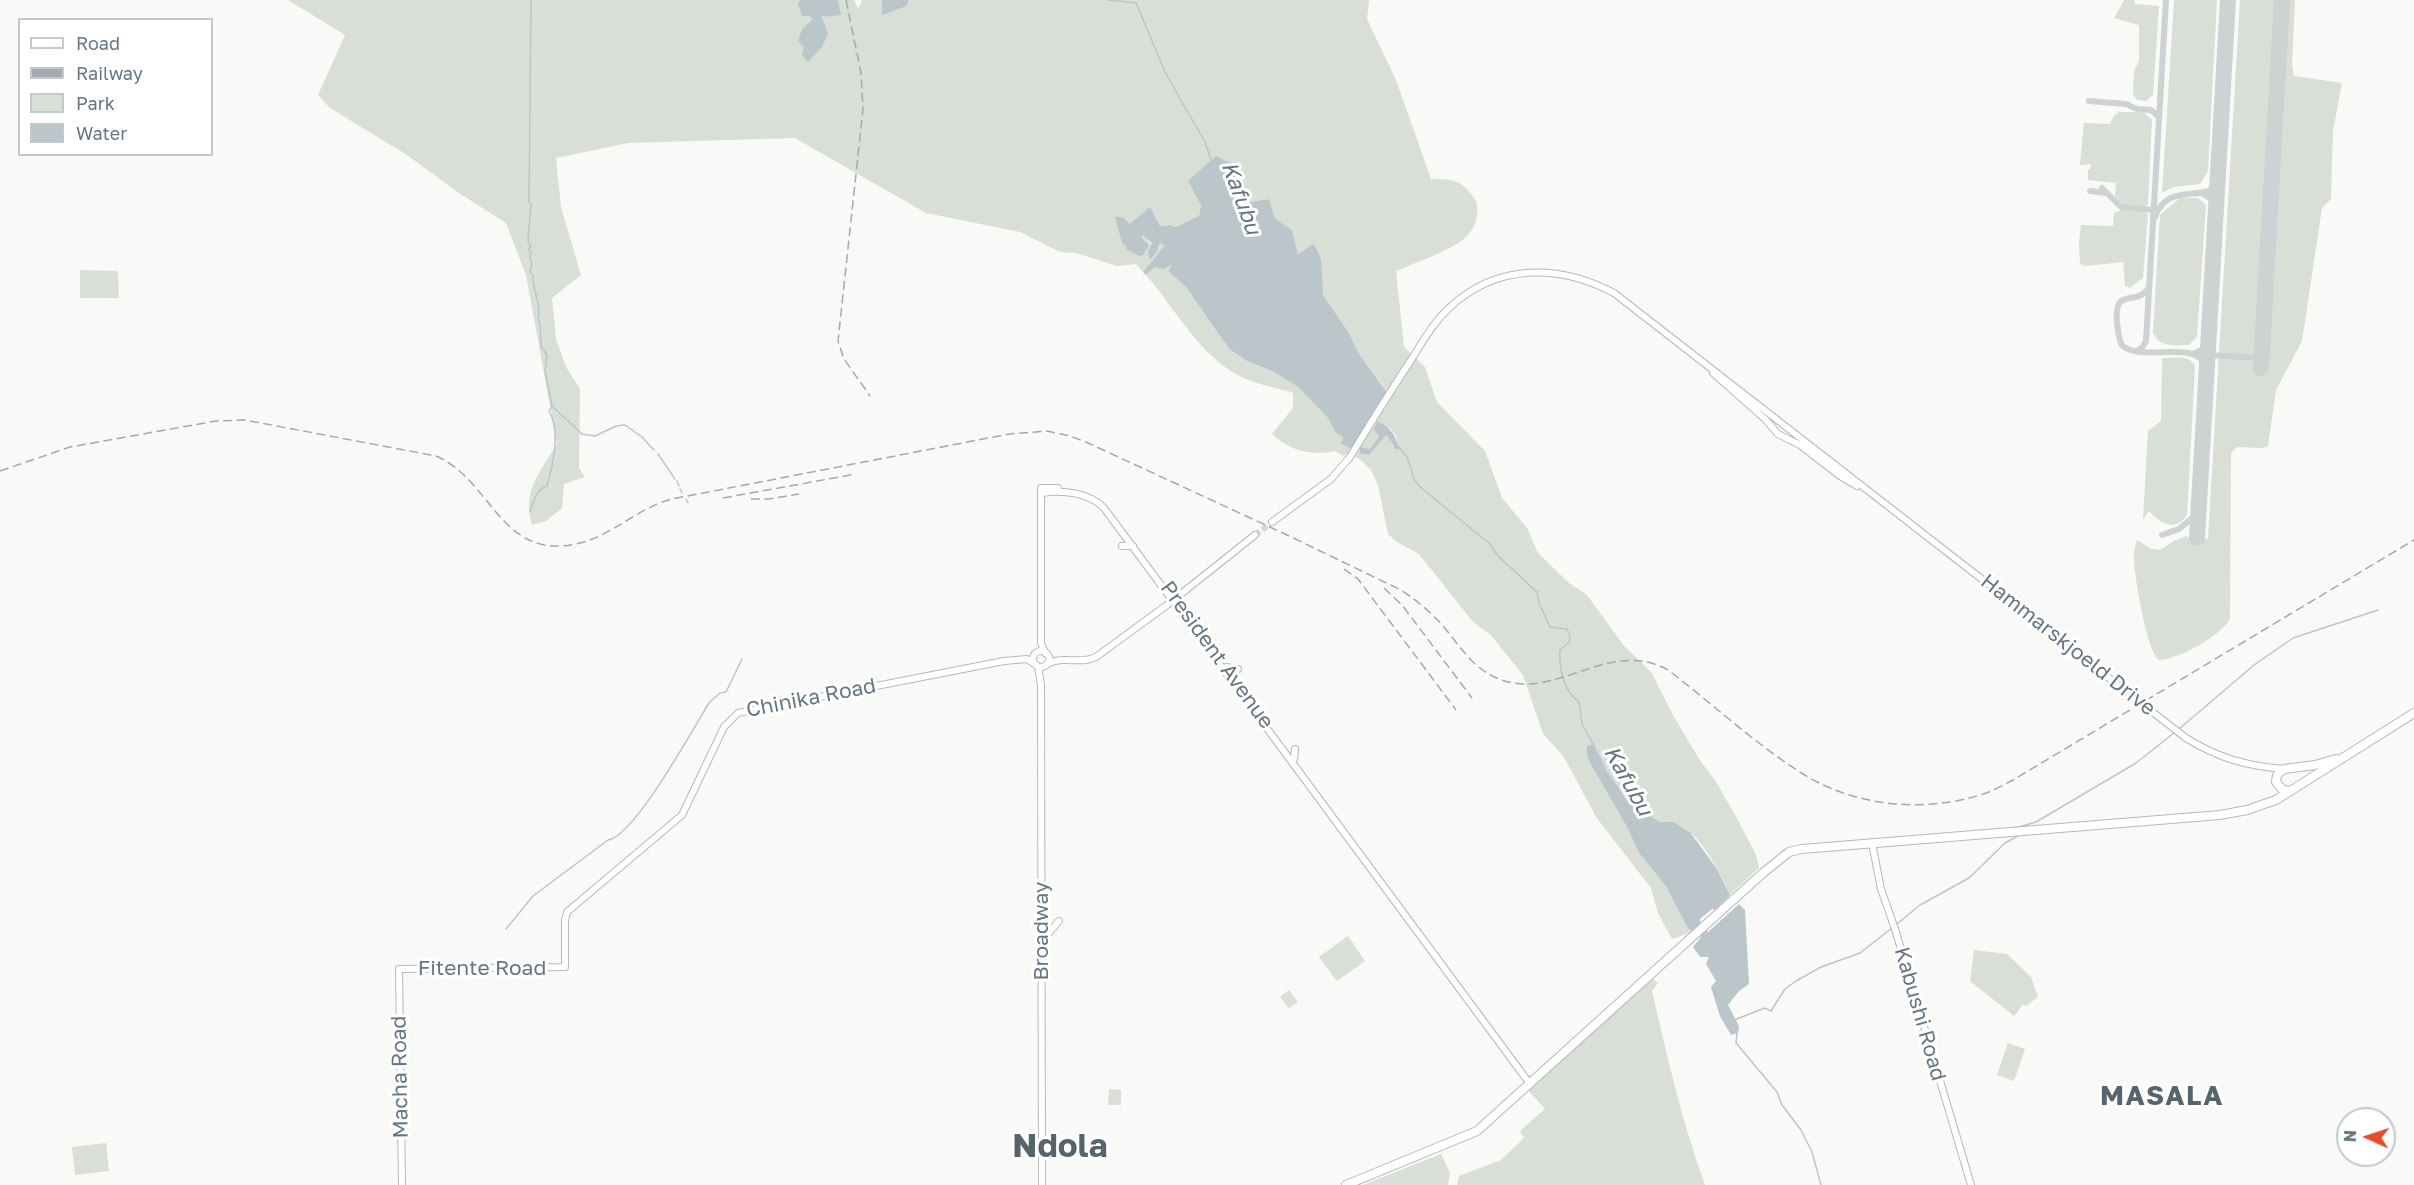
<!DOCTYPE html>
<style>
body{margin:0}
#map{position:relative;width:2414px;height:1185px;overflow:hidden;background:#f9f9f7;font-family:"Golos Text",sans-serif}
canvas{display:block}
.legend{position:absolute;left:18px;top:18px;width:195px;height:138px;box-sizing:border-box;background:#fff;border:2px solid #c1c9cd;margin:0;padding:8px 10px;list-style:none;font-size:18px;color:#647782}
.legend li{display:flex;align-items:center;gap:12px;height:30px}
.legend b{width:30px;border:2px solid #c1c9cd}
.north{position:absolute;left:2336px;top:1107px;width:60px;height:60px;box-sizing:border-box;background:#fff;border:2px solid #c1c9cd;border-radius:50%;rotate:273deg;font-size:16px;font-weight:700;line-height:24px;text-align:center;color:#647782}
.north::after{content:'';display:block;margin:auto;width:21px;height:27px;background:#e44c2c;clip-path:polygon(50% 0,100% 100%,50% 72%,0 100%)}
</style>
<div id="map">
<canvas width="2414" height="1185"></canvas>
<ul class="legend">
<li><b style="height:8px;background:#fff"></b>Road</li>
<li><b style="height:8px;background:#a1aaaf"></b>Railway</li>
<li><b style="height:16px;background:#d9ded6"></b>Park</li>
<li><b style="height:16px;background:#bac6ca"></b>Water</li>
</ul>
<div class="north">N</div>
</div>
<script>
const ctx = document.querySelector('canvas').getContext('2d');
ctx.lineJoin = 'round';
function paint(path, color) { ctx.fillStyle = color; ctx.fill(path, 'evenodd'); }
function stroke(path, color, width, dash) { ctx.strokeStyle = color; ctx.lineWidth = width; ctx.lineCap = dash ? 'butt' : 'round'; ctx.setLineDash(dash || []); ctx.stroke(path); }
function drawText(font, color, halo, rows, align = 'center') {
  ctx.font = font + ' "Golos Text",sans-serif'; ctx.lineWidth = 6; ctx.setLineDash([]); ctx.textBaseline = 'middle'; ctx.strokeStyle = halo; ctx.fillStyle = color; for (const [text, x, y, turn = 0] of rows) {
    ctx.save(); ctx.translate(x, y); ctx.rotate((+turn || 0) * Math.PI / 180); ctx.textAlign = isNaN(turn) ? turn : align; if (halo) ctx.strokeText(text, 0, 0); ctx.fillText(text, 0, 0); ctx.restore();
  }
}
const green = new Path2D(`
 M288 0H800L798 4 814 19 803 29C815 21 828 17 839 7L838 0H854L858 9 862 0H882L883 14 907 6 909 0H1369L1367 19 1396 80 1431 179C1452 179 1462 180 1474 198 1483 212 1473 234 1460 242 1441 254 1417 262 1396 271L1404 347 1425 367 1437 402 1485 451 1502 498 1527 528 1538 553 1569 583 1587 595 1624 646 1651 672 1673 715 1699 759 1717 783 1740 824 1756 855 1759 868 1730 895C1723 877 1705 845 1691 833 1681 824 1672 825 1661 823 1634 818 1604 771 1596 747L1587 756 1590 763 1627 827 1639 853 1665 885 1688 927 1695 931 1672 939 1658 913 1651 888 1596 817 1564 757 1543 734 1523 675 1491 635 1473 622 1419 554 1397 542 1388 534 1378 485 1371 470 1362 461 1350 453 1343 456 1335 451C1311 456 1290 451 1272 434L1293 408V393C1275 387 1252 384 1236 374 1197 352 1175 308 1146 275L1155 267 1173 265 1168 271 1186 287 1229 349 1247 361 1274 372 1297 386 1328 418 1335 432 1343 438 1342 445 1354 450 1389 394 1359 354 1349 333 1323 295 1320 264 1313 245 1298 254 1292 230 1275 220 1269 199 1250 202 1188 181 1201 205 1199 216 1176 227 1170 225 1160 226 1150 207 1126 246 1127 250 1139 256 1142 235 1158 250 1157 246 1161 243 1164 246 1143 272 1136 264 1117 266 1076 253 1060 252 1020 232 926 213 795 138 628 143 556 158 561 207 581 275 552 298 556 339 566 367 580 389 579 468 585 477 564 484 562 508 546 521 532 525C522 490 540 473 557 444L526 275 506 223 459 193 407 155 330 108 318 95 345 35ZM1390 428 1396 436 1399 449H1394V445L1386 435C1378 442 1374 449 1365 455L1358 449H1370L1379 436Z
 M2124 0H2134L2135 4 2159 6 2153 95 2146 101 2137 100 2133 94 2134 71 2139 61V25L2114 18Z
 M2174 0H2217L2208 171 2200 184 2173 187 2162 193Z
 M2240 0H2295L2292 64 2294 76 2342 83 2333 131 2331 199 2322 208 2302 341 2276 390 2268 446 2263 448 2237 447 2231 453 2230 618C2223 635 2177 660 2159 660 2147 652 2133 571 2134 554 2134 549 2136 544 2137 540L2151 549 2160 550 2174 541 2186 536 2189 538 2208 539Z
 M2119 112H2143L2152 120 2148 204 2145 207 2123 205 2115 196 2116 183 2088 180V170L2090 169 2091 164 2080 165 2084 123 2110 124 2114 116Z
 M2180 198H2198L2206 205 2197 337 2189 345C2175 345 2158 348 2153 332L2160 215Z
 M2121 210 2142 211 2148 214 2143 278 2130 288 2125 286 2123 262 2085 266 2080 264 2079 242 2081 225 2113 226 2114 213Z
 M80 270 118 271 119 298H80Z
 M2162 358C2174 358 2191 354 2195 367L2187 515C2175 532 2161 524 2149 511L2143 519 2148 431 2161 421Z
 M1348 936 1365 961 1337 981 1319 957Z
 M1974 950 2007 954 2031 977 2038 997 2026 1006 2023 1004 2014 1016 1970 981Z
 M1653 979 1658 983 1652 991C1667 1056 1682 1122 1705 1185H1457L1459 1176 1501 1160 1524 1138 1520 1131 1545 1109 1527 1089Z
 M1289 990 1298 1002 1289 1008 1280 997Z
 M2008 1043 2025 1049 2014 1081 1997 1075Z
 M1109 1089 1121 1090V1105H1108Z
 M106 1143 109 1171 75 1175 72 1147Z
 M1441 1154 1450 1173 1448 1185H1363Z`);
const water = new Path2D(`
 M800 0H838L841 15 822 17 828 34 822 47 808 62 802 55 804 47 798 41 802 29 813 19 809 16H802L798 4Z
 M882 0H909L907 6 882 15Z
 M1216 156 1239 167 1250 202 1269 199 1275 219 1292 230 1298 254 1314 244 1321 259 1323 295 1349 333 1359 354 1389 395 1354 450 1341 444 1343 438 1335 432 1328 418 1297 386 1274 372 1247 361 1229 349 1186 287 1168 271 1172 265 1163 269 1155 267 1146 275 1143 272 1164 246 1161 243 1158 246V250L1151 259 1149 258 1148 252 1152 243 1142 235V238L1149 245 1143 255 1139 256 1127 250 1126 246 1122 243 1115 217H1122L1130 224 1150 207 1160 226 1170 225 1176 227 1199 216 1201 205 1188 181Z
 M1377 421C1392 429 1395 434 1399 449H1394V445L1386 435 1369 455 1360 453 1359 447 1370 449 1379 436 1374 430Z
 M1594 744 1607 771 1627 800 1659 822H1673L1690 832 1717 869 1730 895 1715 910 1712 909 1700 919 1701 926 1708 932 1739 904 1745 910 1749 984 1739 991 1728 1005 1739 1026 1738 1033 1731 1035 1720 1016 1711 987 1716 981 1706 964 1709 957H1700L1693 947 1701 937 1688 928 1665 885 1639 853 1627 827 1590 763 1587 756V746Z`);
const stream = new Path2D(`
 M531 0 529 202 531 204 528 241 531 246 528 250 531 251 530 260 532 262 530 273 533 275C532 290 542 305 538 319L540 324 541 346 547 355 545 371 552 406 582 434 595 436 616 426 625 425 642 437 654 450
 M1108 0 1136 3 1166 74 1205 142 1211 160
 M1398 446 1407 457 1414 479 1420 487 1490 544 1497 555 1537 592 1539 603 1550 627 1567 629 1570 636 1569 642 1560 650C1559 669 1562 689 1579 702L1582 724 1593 744
 M658 454 675 479
 M677 481 679 486
 M680 489 682 493
 M686 499 688 503
 M530 511C534 501 536 489 547 486 553 464 561 432 549 411L551 407
 M2179 729 2254 665 2293 638 2378 610
 M2019 827 2036 822 2136 763 2174 733
 M1897 924 1920 905 1969 878 2005 843 2018 836
 M506 929 533 896 608 840C634 837 693 729 709 703L720 693 726 692 742 659
 M1734 1020 1765 1008 1771 1011 1785 989 1796 981 1821 967 1860 953 1892 928
 M1737 1033 1736 1043 1777 1092 1782 1105 1801 1130 1812 1152 1821 1185`);
const taxiway = new Path2D(`
 M2089 101 2126 104 2137 109 2151 110 2159 117
 M2102 188 2121 207 2154 210
 M2090 191 2107 193
 M2202 193 2213 200 2216 215
 M2155 217C2165 189 2187 197 2209 191L2216 183 2218 176
 M2148 289C2135 307 2114 286 2117 322 2118 330 2118 338 2122 345 2140 363 2190 340 2205 363L2206 376
 M2136 351 2142 348 2146 341 2166 0
 M2193 354 2205 348 2209 333
 M2208 355 2261 358
 M2162 535 2179 529 2198 513`);
const runway = new Path2D(`
 M2261 368 2282 0
 M2197 538 2228 0`);
const majorTunnel = new Path2D(`
 M1255 535 1272 522`);
const major = new Path2D(`
 M1713 373 1765 419 1778 434 1800 445 1840 476 1857 486
 M1042 493C1062 490 1089 492 1104 508L1530 1084
 M1272 522 1331 479 1350 457C1370 424 1390 392 1411 360 1423 341 1433 323 1449 308 1497 263 1559 264 1614 293L2186 738C2218 758 2247 766 2284 769
 M1122 546H1133
 M1033 659a8 8 0 1 1 16 0a8 8 0 1 1-16 0Z
 M1045 653 1041 643V488H1058
 M1047 664C1062 655 1081 665 1096 657L1167 605 1255 535
 M1038 666 1041 685 1042 1185
 M1226 667 1238 669
 M1294 759 1295 749
 M1872 843 1881 889 1895 929 1971 1185
 M1042 941 1059 921
 M402 1185 399 969 565 967V920L567 912 682 815 724 727 738 713 1004 661 1027 659 1036 665`);
const highway = new Path2D(`
 M2290 791 2283 790 2276 782 2277 775 2284 769 2315 765 2336 759
 M1346 1185 1477 1131 1763 873 1789 852 1802 849 2220 815 2247 810 2276 800 2414 713`);
const rail = new Path2D(`
 M846 0 861 73 863 109 838 341 844 359 870 396
 M0 471 70 447 216 421 245 420 436 456C492 480 500 560 576 544 611 537 637 508 672 499L1009 434 1047 431 1070 436 1088 443 1285 534 1401 590C1417 601 1430 611 1443 626 1460 646 1473 669 1499 679 1556 702 1608 637 1668 670 1713 704 1755 744 1803 774 1854 806 1922 813 1980 795 1991 792 2003 785 2013 780L2414 540
 M723 498 856 474
 M751 499H769L799 494
 M1344 569 1358 579 1456 710
 M1384 588 1402 605 1472 698`);
const streetNames = [
 ["Hammarskjoeld Drive",2068,645,38],
 ["President Avenue",1217,655,54],
 ["Chinika Road",811,698,-11],
 ["Broadway",1041,931,-90],
 ["Fitente Road",482,968],
 ["Kabushi Road",1920,1014,74],
 ["Macha Road",400,1077,-91]
];
const waterNames = [
 ["Kafubu",1241,198,70],
 ["Kafubu",1628,781,61]
];
const districtNames = [
 ["MASALA",2162,1096]
];
const townNames = [
 ["Ndola",1060,1147]
];
paint(green, '#d9ded6');
paint(water, '#bac6ca');
stroke(stream, '#bac6ca', 1.5);
stroke(taxiway, '#cdd2d3', 6);
stroke(runway, '#cdd2d3', 16);
stroke(majorTunnel, '#d4d8da', 6, [6, 3]);
stroke(major, '#b4babd', 8);
stroke(highway, '#b3b9bc', 10);
stroke(major, '#fff', 6);
stroke(highway, '#fff', 8);
stroke(rail, '#a1aaaf', 1.5, [9, 4.5]);
drawText('21px', '#647782', '#fff', streetNames);
drawText('italic 22px', '#5f767c', '#fff', waterNames);
ctx.letterSpacing = '1.5px';
drawText('bold 27px', '#56646d', '#fff', districtNames);
ctx.letterSpacing = '0px';
drawText('bold 33px', '#56646d', '#fff', townNames);
</script>
